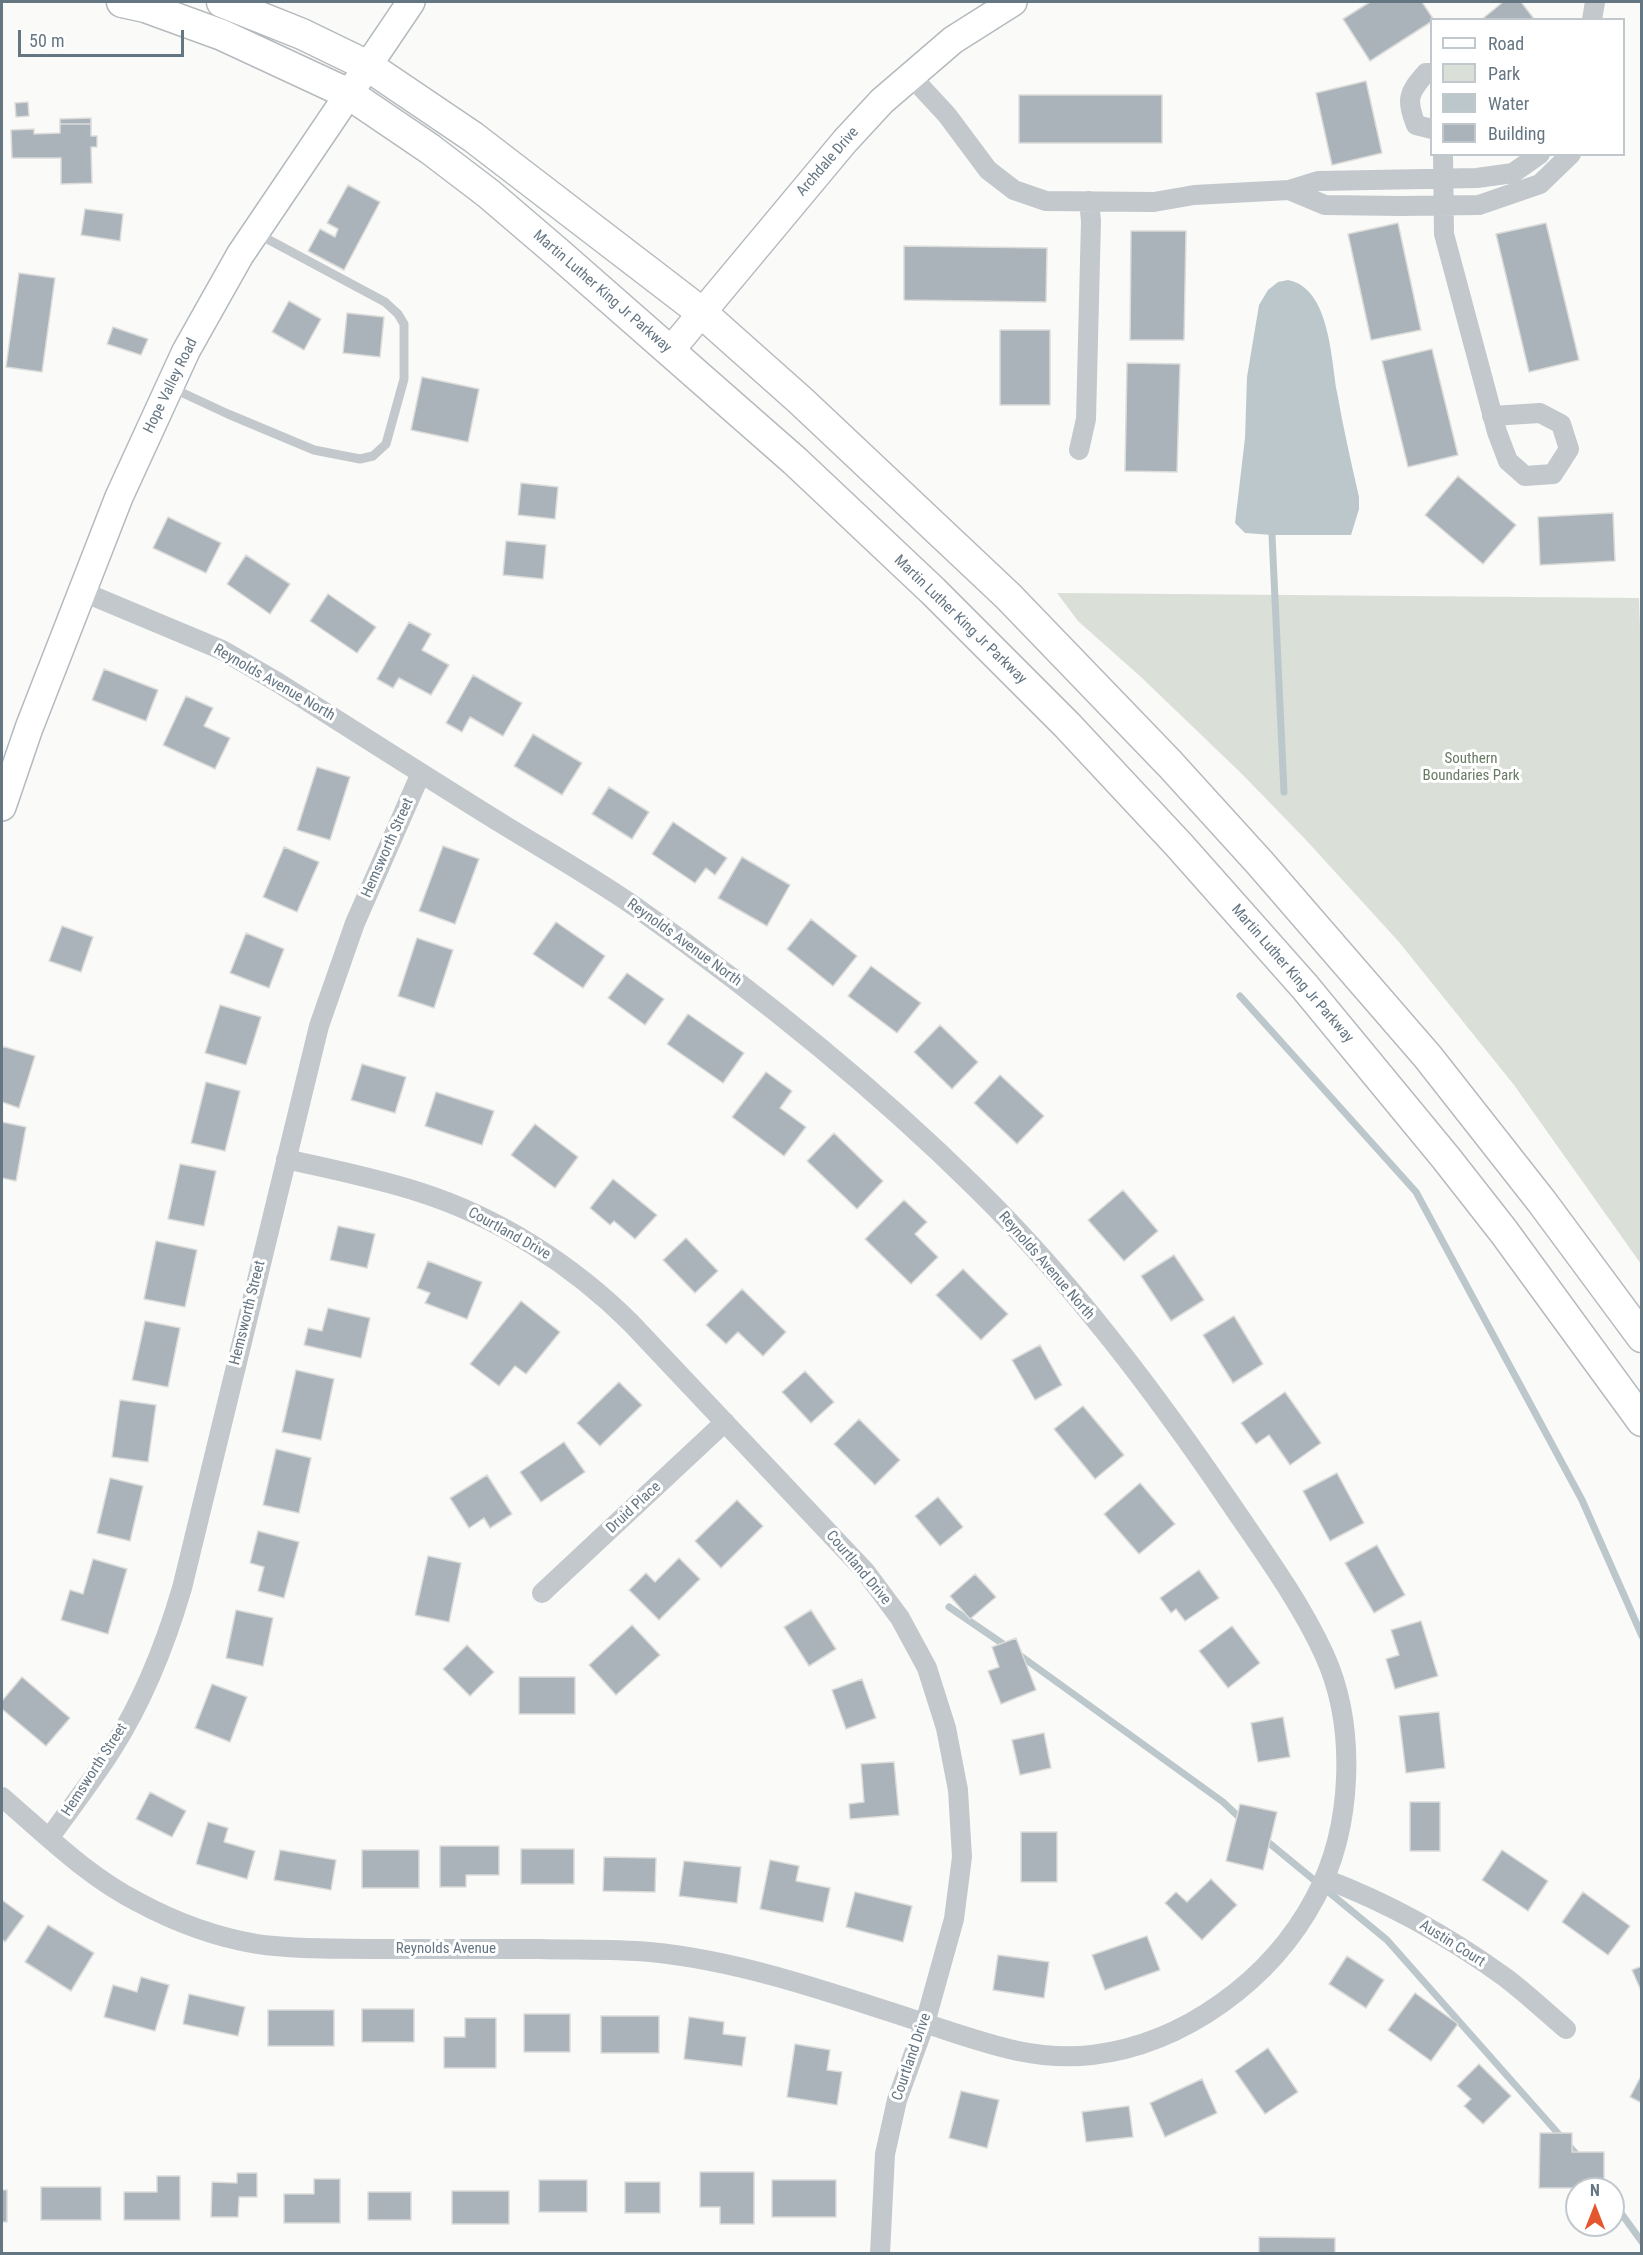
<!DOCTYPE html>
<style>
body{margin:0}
#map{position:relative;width:1643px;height:2255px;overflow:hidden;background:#fafaf8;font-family:"Roboto Condensed",sans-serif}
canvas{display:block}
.frame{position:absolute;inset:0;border:3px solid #657683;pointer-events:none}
.legend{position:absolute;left:1430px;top:18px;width:195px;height:138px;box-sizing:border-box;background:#fff;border:2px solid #c1c8cd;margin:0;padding:8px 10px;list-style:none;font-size:18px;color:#657683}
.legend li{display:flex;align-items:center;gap:12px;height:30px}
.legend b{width:30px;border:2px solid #c1c8cd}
.north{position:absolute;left:1565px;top:2177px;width:60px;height:60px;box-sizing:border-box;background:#fff;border:2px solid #c1c8cd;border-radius:50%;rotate:0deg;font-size:16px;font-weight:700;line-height:24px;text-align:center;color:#657683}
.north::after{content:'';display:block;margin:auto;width:21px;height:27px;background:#e4572e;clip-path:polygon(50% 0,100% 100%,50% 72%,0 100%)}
.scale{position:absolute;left:18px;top:30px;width:166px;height:27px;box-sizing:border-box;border:3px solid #657683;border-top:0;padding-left:8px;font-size:18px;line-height:21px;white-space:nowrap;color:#657683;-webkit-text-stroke:4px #fff;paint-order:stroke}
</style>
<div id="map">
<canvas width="1643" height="2255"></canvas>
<div class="frame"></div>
<ul class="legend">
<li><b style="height:8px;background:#fff"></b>Road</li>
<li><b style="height:16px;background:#dadfd7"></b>Park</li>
<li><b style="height:16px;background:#bbc7cb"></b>Water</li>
<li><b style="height:16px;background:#aab3b9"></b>Building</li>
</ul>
<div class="north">N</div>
<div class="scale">50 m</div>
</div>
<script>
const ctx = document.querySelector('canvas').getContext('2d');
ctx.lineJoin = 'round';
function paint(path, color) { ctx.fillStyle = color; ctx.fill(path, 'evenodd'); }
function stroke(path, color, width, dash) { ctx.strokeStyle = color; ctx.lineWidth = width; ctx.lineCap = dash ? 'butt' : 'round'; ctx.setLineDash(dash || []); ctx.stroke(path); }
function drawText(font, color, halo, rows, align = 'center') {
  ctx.font = font + ' "Roboto Condensed",sans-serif'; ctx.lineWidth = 6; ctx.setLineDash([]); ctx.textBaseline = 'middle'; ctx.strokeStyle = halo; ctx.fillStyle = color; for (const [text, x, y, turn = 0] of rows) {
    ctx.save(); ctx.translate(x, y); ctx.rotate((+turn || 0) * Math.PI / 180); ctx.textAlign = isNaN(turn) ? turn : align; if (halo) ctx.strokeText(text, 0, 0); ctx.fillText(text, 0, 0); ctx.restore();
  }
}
const green = new Path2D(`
 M1057 593 1639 598 1642 695 1641 1264 1514 1085 1399 942 1306 840 1242 774 1142 678 1078 621Z`);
const water = new Path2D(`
 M1288 280C1330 288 1331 359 1337 392 1343 427 1351 462 1359 497V509L1351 535H1272L1245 533 1235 523 1245 438 1247 377 1259 305 1268 290 1278 282Z`);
const stream = new Path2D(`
 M1274 528 1272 535 1284 792
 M1240 996 1416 1192 1582 1500 1642 1636
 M949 1607 1009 1648
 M1018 1654 1223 1802 1243 1821
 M1263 1838 1387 1940 1579 2157
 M1613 2202 1642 2242`);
const building = new Path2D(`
 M1370 2H1422L1434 20 1370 61 1343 19Z
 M1503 2H1521L1535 20H1481Z
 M1366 81 1382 153 1332 165 1316 93Z
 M1019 95H1162V143H1019Z
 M28 102 29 116 16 117 15 103Z
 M91 118V124H60V119Z
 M60 124H91V136H97V147H91L92 183 61 184V158H12L11 130 34 129V134L60 133Z
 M348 185 380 202 344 270 308 251 320 229 335 237 338 229 327 223Z
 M85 209 123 214 120 241 81 235Z
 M1398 223 1421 330 1371 340 1348 234Z
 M1546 223 1579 360 1529 372 1496 234Z
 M1131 231H1186L1184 340H1130Z
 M904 246 1047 248 1046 302 904 300Z
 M19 273 55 278 42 372 6 367Z
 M289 301 321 319 304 350 272 332Z
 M347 313 384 317 380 357 343 353Z
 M113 327 148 339 141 355 107 344Z
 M1000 330H1050V405H1000Z
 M1432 349 1458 455 1408 467 1382 361Z
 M1127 363 1180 364 1177 472 1125 471Z
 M422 377 479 389 468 442 411 430Z
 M1458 476 1516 525 1483 564 1425 515Z
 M521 483 558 487 555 519 518 515Z
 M1613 513 1615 561 1540 565 1538 517Z
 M168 517 221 543 206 573 153 548Z
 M506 541 546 545 543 579 503 575Z
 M246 555 290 584 270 614 227 584Z
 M328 594 376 627 357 653 310 621Z
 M409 622 431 634 422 650 449 665 431 695 399 678 393 688 377 679Z
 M104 669 158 690 146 721 92 700Z
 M473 675 522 703 503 736 470 717 462 732 446 723Z
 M186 696 213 708 204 726 230 738 215 769 163 745Z
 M533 734 582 763 562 795 514 766Z
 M317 767 350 777 330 840 297 830Z
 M609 787 649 812 632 839 592 814Z
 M673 822 727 858 715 875 706 868 695 883 652 854Z
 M443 846 479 859 455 924 419 911Z
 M284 847 319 862 297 912 263 897Z
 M742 857 790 885 767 926 718 898Z
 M811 919 857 956 833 986 787 949Z
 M556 922 605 956 583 988 533 954Z
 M62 926 93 937 81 972 49 961Z
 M246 933 284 949 269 988 230 973Z
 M417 938 453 950 434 1008 398 996Z
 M871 966 921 1003 897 1033 848 996Z
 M627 973 664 999 645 1025 608 998Z
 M220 1005 261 1017 246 1065 205 1053Z
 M688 1014 744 1053 723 1083 667 1044Z
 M940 1025 978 1062 952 1089 914 1052Z
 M2 1046 35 1056 19 1108 2 1102Z
 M362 1064 406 1077 395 1113 351 1100Z
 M766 1072 792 1091 780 1108 806 1127 784 1156 732 1117Z
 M1000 1075 1044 1116 1017 1144 974 1103Z
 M206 1082 240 1091 225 1151 191 1143Z
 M436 1092 494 1111 482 1145 425 1126Z
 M2 1122 26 1127 16 1181 2 1178Z
 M535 1124 578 1157 555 1188 511 1155Z
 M834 1133 883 1181 857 1209 807 1161Z
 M180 1164 216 1171 204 1226 168 1219Z
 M613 1179 657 1215 635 1239 614 1221 610 1225 590 1208Z
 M1123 1190 1158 1231 1124 1261 1088 1220Z
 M904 1200 927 1222 915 1234 938 1257 911 1284 865 1239Z
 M338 1226 375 1234 367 1268 330 1260Z
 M686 1238 718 1271 695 1293 663 1260Z
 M156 1241 197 1250 185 1307 144 1299Z
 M1174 1255 1204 1300 1171 1321 1141 1276Z
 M428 1261 482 1282 467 1319 425 1303 430 1293 417 1288Z
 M963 1269 1008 1314 981 1340 936 1295Z
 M742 1289 786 1332 763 1356 738 1332 726 1344 706 1325Z
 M521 1301 560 1332 526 1374 515 1366 499 1386 470 1364Z
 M328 1308 370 1318 361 1358 304 1345 308 1328 322 1331Z
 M1234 1316 1263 1364 1233 1383 1203 1335Z
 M145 1321 180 1328 168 1387 132 1380Z
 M1040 1345 1062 1385 1035 1400 1012 1360Z
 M296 1370 334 1379 321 1440 282 1432Z
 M805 1371 834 1402 811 1423 782 1392Z
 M619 1382 642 1405 600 1446 577 1423Z
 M1285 1392 1321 1443 1290 1465 1269 1435 1256 1444 1241 1423Z
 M120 1400 156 1405 148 1462 112 1457Z
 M1083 1406 1124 1455 1095 1479 1054 1429Z
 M859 1419 900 1460 875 1485 834 1444Z
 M564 1442 585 1472 541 1502 520 1472Z
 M276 1449 311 1458 299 1513 263 1505Z
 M1337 1473 1364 1523 1330 1541 1303 1491Z
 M487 1475 512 1514 490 1528 484 1518 469 1528 450 1498Z
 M110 1478 143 1486 130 1541 97 1533Z
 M1140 1483 1175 1524 1139 1554 1104 1514Z
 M938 1497 963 1527 940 1546 915 1516Z
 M737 1500 763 1526 721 1568 695 1541Z
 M258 1531 299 1542 284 1598 258 1591 264 1567 250 1563Z
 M1377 1545 1405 1595 1374 1613 1345 1563Z
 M428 1556 461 1563 449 1622 415 1615Z
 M679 1558 700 1579 659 1620 629 1590 646 1573 655 1582Z
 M93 1559 127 1569 108 1634 61 1620 70 1590 83 1594Z
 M1199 1570 1219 1598 1185 1621 1176 1609 1171 1613 1160 1598Z
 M975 1574 996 1597 970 1619 950 1596Z
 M236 1610 273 1618 263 1666 226 1658Z
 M811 1610 836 1649 809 1666 784 1627Z
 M1421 1621 1438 1676 1395 1689 1386 1659 1399 1655 1391 1630Z
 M632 1625 660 1655 616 1695 589 1665Z
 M1232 1626 1260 1663 1228 1688 1199 1651Z
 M1016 1638 1036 1690 1001 1704 988 1671 999 1667 992 1647Z
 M467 1645 494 1672 470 1696 443 1669Z
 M22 1677 70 1718 46 1746 2 1709V1701Z
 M519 1677H575V1714H519Z
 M862 1679 876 1718 846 1729 832 1690Z
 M212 1684 247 1697 230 1742 195 1728Z
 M1439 1712 1445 1768 1406 1773 1399 1716Z
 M1283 1717 1290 1757 1258 1762 1251 1723Z
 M1044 1733 1051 1768 1020 1775 1012 1740Z
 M894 1762 899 1815 850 1819 849 1804 864 1802 861 1764Z
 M150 1792 186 1811 172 1837 136 1819Z
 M1410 1802H1440V1851H1410Z
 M1240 1804 1277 1812 1263 1870 1226 1861Z
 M208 1822 228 1828 224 1842 255 1851 247 1879 196 1864Z
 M1021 1832H1057V1882H1021Z
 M440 1846H499V1875H466V1887H440Z
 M521 1849H574V1884H521Z
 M280 1850 336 1860 331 1890 274 1880Z
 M362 1850H419V1888H362Z
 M1502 1850 1548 1881 1528 1911 1482 1880Z
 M604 1857 656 1858 655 1892 603 1891Z
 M770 1860 799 1866 796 1881 830 1888 823 1922 760 1909Z
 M684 1861 741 1867 737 1903 679 1896Z
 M1211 1879 1237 1905 1202 1940 1165 1903 1176 1892 1187 1902Z
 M855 1892 912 1906 903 1942 846 1927Z
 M1583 1892 1630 1926 1608 1955 1562 1922Z
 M2 1900 24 1916 5 1942 2 1939Z
 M48 1925 94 1953 71 1991 25 1962Z
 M1147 1936 1160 1970 1105 1990 1092 1955Z
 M998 1955 1049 1962 1044 1998 993 1990Z
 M1347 1956 1384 1980 1366 2008 1329 1984Z
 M1642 1966V1993L1632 1970Z
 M141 1977 169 1985 155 2031 104 2017 113 1985 137 1992Z
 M1415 1993 1458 2024 1431 2061 1388 2030Z
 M189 1994 245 2007 238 2036 183 2024Z
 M362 2009H414V2042H362Z
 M268 2010H334V2046H268Z
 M524 2014H570V2052H524Z
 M601 2016H659V2053H601Z
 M689 2017 724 2022 723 2034 746 2037 742 2066 684 2059Z
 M465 2018H496V2068H444V2037H465Z
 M795 2044 830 2050 827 2070 842 2072 837 2105 787 2097Z
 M1268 2048 1298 2092 1265 2114 1235 2071Z
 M1479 2064 1511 2096 1483 2124 1464 2106 1471 2099 1457 2086Z
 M1642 2074V2103L1630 2097Z
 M1202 2079 1217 2113 1165 2137 1150 2103Z
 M961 2091 999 2100 987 2148 949 2138Z
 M1129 2106 1133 2137 1086 2142 1082 2112Z
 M1540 2133H1572V2152H1604V2188H1539Z
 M700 2172H754V2224H720V2207H700Z
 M237 2173H257V2197H239L238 2217H211L212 2182 237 2183Z
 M157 2176H180V2220H124V2192H157Z
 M314 2179H340V2223H284V2194H314Z
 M539 2180H587V2212H539Z
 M772 2180H836V2217H772Z
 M625 2182H660V2213H625Z
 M41 2187H101V2220H41Z
 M2 2190H7V2222H2Z
 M452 2191H509V2224H452Z
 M368 2192H411V2220H368Z
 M1259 2237 1335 2238V2254H1259Z`);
const lane = new Path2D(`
 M172 388 228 414 314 450 360 459 373 456 386 444 404 379V324L398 314 385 302 258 234`);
const street = new Path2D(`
 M1592 20 1595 2
 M1432 73H1426C1408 93 1406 99 1416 125L1432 129
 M910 75 947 115 988 170 1014 190 1046 201 1154 202 1194 195 1289 190 1318 181 1477 178 1513 173 1540 154
 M1443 154 1444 234 1497 432 1508 461 1525 476 1553 474 1569 449 1561 424 1540 413 1492 416
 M1289 190 1325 205 1400 206 1479 205 1540 184 1571 154
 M1079 450 1086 419 1091 221 1089 201
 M286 1159C330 1169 376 1178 419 1192 498 1217 573 1265 631 1323L865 1571 900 1618 927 1668 946 1728 958 1790 962 1857 954 1919 925 2023 897 2100 885 2154 880 2254
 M542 1593 725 1422
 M2 1797C45 1834 87 1876 138 1902 175 1922 215 1937 257 1944 298 1950 341 1948 382 1949 435 1949 487 1949 540 1949 576 1950 614 1949 650 1952 743 1961 835 1994 924 2023 980 2041 1032 2062 1092 2055 1185 2044 1272 1979 1315 1898 1353 1828 1357 1726 1324 1654 1300 1602 1265 1554 1233 1507 1157 1395 1073 1283 976 1188 872 1085 757 993 637 908 594 878 548 852 504 825 428 778 353 730 277 682L222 650 81 591
 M50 1837C70 1809 92 1781 111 1751 143 1701 165 1646 182 1588L319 1026 355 923 421 773
 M1325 1879C1389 1903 1451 1938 1506 1978 1527 1994 1546 2012 1566 2029`);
const secondary = new Path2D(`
 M670 351 845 141 882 101 953 40 1013 2
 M2 807 29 728 119 497 186 351 240 255 411 2`);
const primary = new Path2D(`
 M122 2 145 7 222 35 349 94 430 149 489 194 558 253 795 461 933 591 1067 725 1179 845 1305 987 1446 1158 1504 1232 1642 1421
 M222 2 302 34 368 66 473 137 701 312 801 401 1008 596 1170 764 1260 863 1428 1057 1542 1202 1642 1337`);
const streetNames = [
 ["Archdale Drive",828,162,-49],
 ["Martin Luther King Jr Parkway",602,292,41],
 ["Hope Valley Road",171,386,-64],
 ["Martin Luther King Jr Parkway",960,620,44],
 ["Reynolds Avenue North",274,683,30],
 ["Hemsworth Street",388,848,-66],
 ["Reynolds Avenue North",684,943,36],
 ["Martin Luther King Jr Parkway",1292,974,49],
 ["Courtland Drive",509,1234,29],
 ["Reynolds Avenue North",1046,1266,49],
 ["Hemsworth Street",248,1313,-76],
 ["Druid Place",634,1508,-43],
 ["Courtland Drive",858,1568,50],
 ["Hemsworth Street",95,1770,-57],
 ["Austin Court",1452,1944,32],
 ["Reynolds Avenue",446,1949],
 ["Courtland Drive",912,2057,-71]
];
const parkNames = [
 ["Southern",1471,759],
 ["Boundaries Park",1471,776]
];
paint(green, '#dadfd7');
paint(water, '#bbc7cb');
stroke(stream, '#bbc7cb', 7);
paint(building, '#aab3b9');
stroke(building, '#dcdcda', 1.5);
stroke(secondary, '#b3babf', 30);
stroke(primary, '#b5babe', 33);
stroke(lane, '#c3c8cc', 9);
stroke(street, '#c3c8cc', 20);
stroke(secondary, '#fff', 27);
stroke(primary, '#fff', 30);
drawText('15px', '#657683', '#fff', streetNames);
drawText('15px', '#687a64', '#fff', parkNames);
</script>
